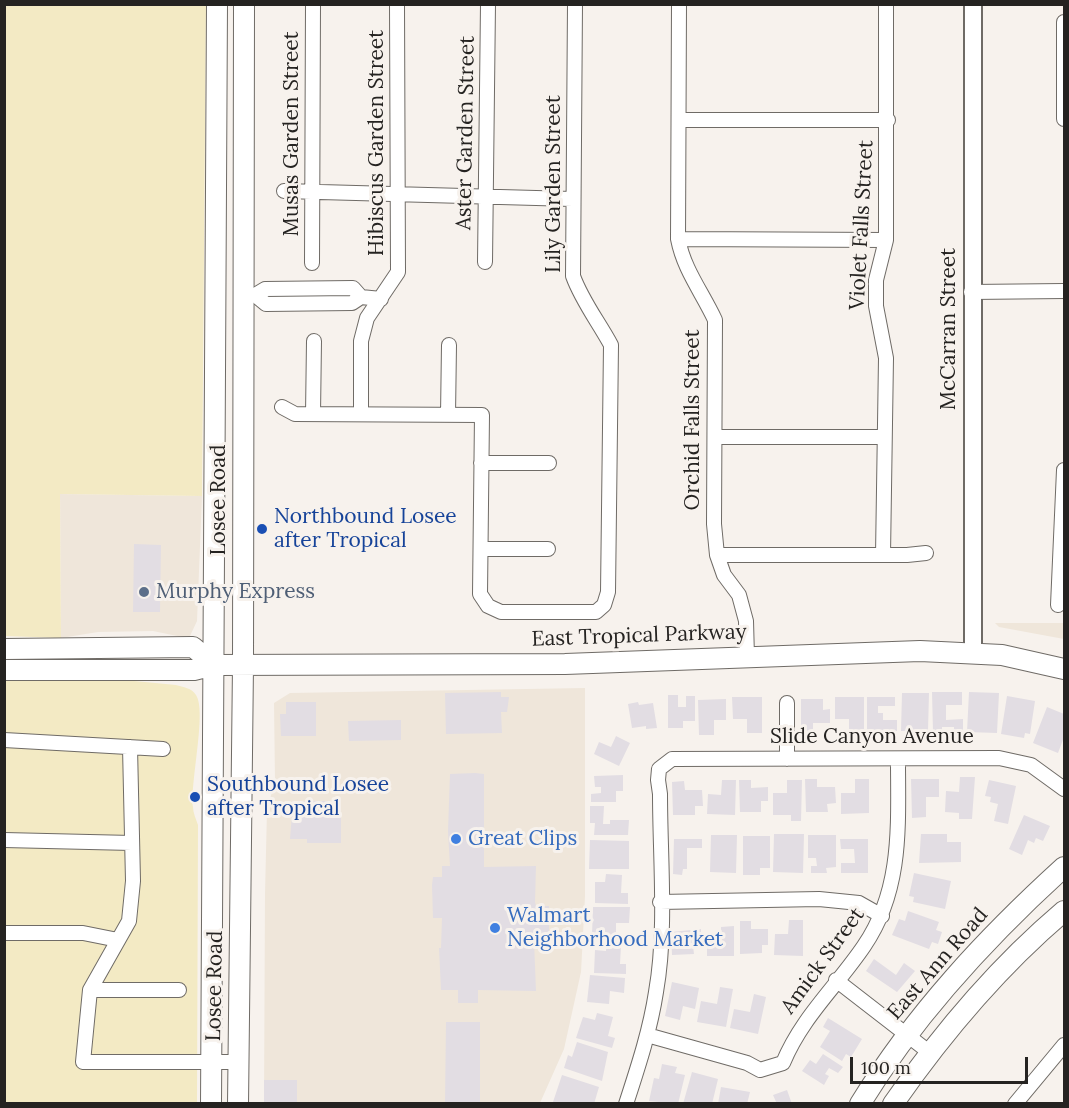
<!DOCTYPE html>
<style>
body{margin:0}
#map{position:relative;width:1069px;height:1108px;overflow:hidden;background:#f7f2ed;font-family:Lora,serif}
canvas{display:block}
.frame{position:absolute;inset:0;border:6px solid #252321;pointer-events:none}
.scale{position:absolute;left:850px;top:1057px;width:178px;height:27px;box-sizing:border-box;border:3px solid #252321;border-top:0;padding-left:8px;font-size:18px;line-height:21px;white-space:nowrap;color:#252321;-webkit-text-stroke:4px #f7f2ed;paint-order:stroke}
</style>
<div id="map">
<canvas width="1069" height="1108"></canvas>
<div class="frame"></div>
<div class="scale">100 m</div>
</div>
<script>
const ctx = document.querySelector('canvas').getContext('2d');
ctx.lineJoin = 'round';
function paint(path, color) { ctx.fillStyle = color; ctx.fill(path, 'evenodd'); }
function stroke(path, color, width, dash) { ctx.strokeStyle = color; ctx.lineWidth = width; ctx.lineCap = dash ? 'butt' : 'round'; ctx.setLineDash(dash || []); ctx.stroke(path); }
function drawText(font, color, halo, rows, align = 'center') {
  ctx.font = font + ' Lora,serif'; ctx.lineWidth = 6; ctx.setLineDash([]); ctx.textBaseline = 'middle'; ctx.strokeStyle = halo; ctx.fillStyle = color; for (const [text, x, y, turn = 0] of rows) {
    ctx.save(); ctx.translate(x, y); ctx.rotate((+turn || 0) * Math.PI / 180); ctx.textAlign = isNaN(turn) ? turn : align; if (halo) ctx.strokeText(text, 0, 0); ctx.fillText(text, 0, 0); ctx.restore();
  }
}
const built = new Path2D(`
 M60 494 202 496 197 621 190 636 182 637 153 631 98 632 61 638Z
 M995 623H1064V639L999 627Z
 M585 688V896L581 972 564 1049 540 1103 264 1104 265 894 267 810 275 781 274 703 290 693Z`);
const sand = new Path2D(`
 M5 4 206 5 202 496 60 494 61 638 5 636Z
 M82 676 176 685C183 687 192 688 196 695 207 711 190 783 193 807 193 813 196 819 198 825L197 1103H5L4 679Z`);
const building = new Path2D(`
 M134 544 161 545 160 612H133Z
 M501 692V697H509L507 712H501L502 733 446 734 445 693Z
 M932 692H962V705H946V720L963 719V732H954V727H942V732H933Z
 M969 692 999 693 997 733 967 732Z
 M902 693H929L928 731H901Z
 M668 695H678V707H686V696H695V721H683V728H668Z
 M1007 696 1035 701 1030 734 1025 733 1024 738 1001 734Z
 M732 697H762V733H747V719H733Z
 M835 697H864V733H849V719H835Z
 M867 697H895V706H878V713H883V720H897V731H867Z
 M726 699V720H714V735H699L698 700Z
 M801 699H823V710L830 709V723H813V731H801Z
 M286 702H316V736H281L280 714H286Z
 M638 702 639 705 653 703 657 728 646 729V726L632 728 628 704Z
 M1047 707 1064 714V737L1058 753 1033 743Z
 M401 720V740L349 741 348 721Z
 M616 736 630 743 619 766 594 754 599 742 611 747Z
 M475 773 484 774V867L536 866 535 902 536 906H549V937H536L534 941 536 991 478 990V1003H458V990H441L439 948H441L442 918H433L432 885 433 877H442V866H450L448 831 450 774Z
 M623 775V791H616V802H591V794L601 793V787H595L594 776Z
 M960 777H975L972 819H959V813L945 812 946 791 959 792Z
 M805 779H817V787H835L836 803 827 804 828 812H806Z
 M855 779H869V813L841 814V793H855Z
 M911 779H939V797H926V817L912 818Z
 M722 780H736L735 815 707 814 708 794 721 795Z
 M739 780H751V788L768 787V801H761V812H740Z
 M787 780H802L801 821H791V815H773V793H787Z
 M989 780 1016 786 1008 824 994 821 998 804 990 802 991 797 985 796Z
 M684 781 685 790H702L703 806H695V815H673L672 782Z
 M293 801H338V812H341V843H307V839H290Z
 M590 806H604L603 824H610V820H629L628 835H594L595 823H590Z
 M1024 815 1050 826 1043 841 1036 838 1034 843 1028 840 1022 855 1009 849Z
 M774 834H804L803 873 773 872Z
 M921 834H947V842H961V862L919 863Z
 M711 835H737L736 873 710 872Z
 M808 835H836V867L826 868 827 873H811V866H817L816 858H808Z
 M743 836H770V868H760V875H743Z
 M674 839H702V848H687V869H683L682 875 673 874Z
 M840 839H868V873H841V863H855L854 849H841Z
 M590 840 629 841V869H589Z
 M914 873 951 881 945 909 913 902 914 897 909 896Z
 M606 874 622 875 621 893H628V904L595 903V882H605Z
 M593 907H630L629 923H616V936L592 935Z
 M908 911 939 922 936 930 942 932 938 944 932 942 929 949 892 935 899 919 905 921Z
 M789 920H803V956L774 955 775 934H788Z
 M740 921H751V929H768V945H762V953L740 954Z
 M734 926V956H707V936L721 935V927Z
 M701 929V946H693L694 954 672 955 671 932Z
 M606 944 621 945 620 964H626V974L594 973 595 950 606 951Z
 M874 959 896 975 904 963 915 971 897 992 866 971Z
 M590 975 625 978 624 993 610 991 609 1004 587 1002Z
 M672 982 699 988 695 1009 683 1006 680 1020 665 1016Z
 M720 987 733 989 726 1027 697 1022 701 1001 717 1004Z
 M754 994 766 997 758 1034 730 1028 734 1009 750 1012Z
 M597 1013 613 1017 608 1036 615 1038 612 1048 576 1038 583 1017 595 1020Z
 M828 1018 862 1039 851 1057 846 1054 842 1061 820 1047 830 1031 823 1027Z
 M446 1022H480V1104H445Z
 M577 1042 608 1052 602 1081 564 1068 568 1055 572 1057Z
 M823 1054 843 1067 838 1073 829 1068 825 1074 829 1076 824 1085 802 1071 810 1060 816 1064Z
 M662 1064 677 1067 675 1073 685 1075 678 1104 649 1101 654 1078 659 1079Z
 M692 1072 718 1079 712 1104H683Z
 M562 1075 599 1087 594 1104 553 1102Z
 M264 1080H297V1104H264Z
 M721 1087 750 1092 747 1104H718Z
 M787 1090 792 1104H777L773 1095Z`);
const minor = new Path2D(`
 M679 4 678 239C684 270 702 292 715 320L714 524 717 555 724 575 739 595 746 621 747 657
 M1064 22V119
 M680 120H888
 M284 191 572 199
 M678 239 886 240
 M485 262 488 4
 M312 263 313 4
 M971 292 1064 291
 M361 297 353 288 265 289 255 295 266 304 352 303 361 297 381 299
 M282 407 295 414 482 415 480 594 488 606 501 612H596L604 605 608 592 611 345C598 321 582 301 573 276L575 4
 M313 414 314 341
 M361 414V341L367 318 398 272 397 4
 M448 415 449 345
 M716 437H884
 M481 463H549
 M481 549H548
 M717 555H907L926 553
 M883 555 886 358 876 306V280L886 240V4
 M1058 605 1064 470
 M787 703V759
 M4 740 163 749
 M130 747 133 881 129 921 90 990 83 1062H239
 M4 840 132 843
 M660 902 819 899 859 903 882 916
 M4 933H83L118 940
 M836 980 929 1052
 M90 990H179
 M647 1035 747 1063 760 1070 783 1063C802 1017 837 986 864 946 903 889 898 824 898 759
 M626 1104C638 1067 650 1031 656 992 667 930 660 858 660 794L658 780 659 769 672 759 999 758 1031 765 1064 789
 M1015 1104 1064 1045`);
const tertiary = new Path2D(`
 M973 653V4`);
const secondary = new Path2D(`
 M4 649 193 647 214 665
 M4 670H194L214 665 565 664 920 651 1002 655 1064 669
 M211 1104 217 4
 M238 1104 243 665 244 4
 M860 1104C915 1014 987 937 1064 867
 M893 1104C943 1032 998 967 1064 911`);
const markers = [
 [262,529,6,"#1a4fb4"],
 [144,592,6,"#5c6f8a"],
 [195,797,6,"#1a4fb4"],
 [456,839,6,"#3f7fe0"],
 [495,928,6,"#3f7fe0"]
];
const streetNames = [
 ["Aster Garden Street",466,133,-89],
 ["Musas Garden Street",292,134,-90],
 ["Hibiscus Garden Street",377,143,-90],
 ["Lily Garden Street",554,184,-90],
 ["Violet Falls Street",862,225,-87],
 ["McCarran Street",949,329,-90],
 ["Orchid Falls Street",693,420,-90],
 ["Losee Road",219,500,-90],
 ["East Tropical Parkway",639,636,-2],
 ["Slide Canyon Avenue",872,737],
 ["Amick Street",823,961,-54],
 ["East Ann Road",938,964,-49],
 ["Losee Road",215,986,-89]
];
const transitNames = [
 ["Northbound Losee",274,517],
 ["after Tropical",274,541],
 ["Southbound Losee",207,785],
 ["after Tropical",207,809]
];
const serviceNames = [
 ["Murphy Express",156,592]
];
const shopNames = [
 ["Great Clips",468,839],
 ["Walmart",507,916],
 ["Neighborhood Market",507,940]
];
paint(built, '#efe6da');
paint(sand, '#f3eac4');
paint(building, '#e2dde3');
stroke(minor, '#6f6b66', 16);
stroke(tertiary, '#6f6b66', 20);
stroke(secondary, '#6f6b66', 22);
stroke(minor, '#fff', 14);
stroke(tertiary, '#fff', 16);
stroke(secondary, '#fff', 20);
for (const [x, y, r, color] of markers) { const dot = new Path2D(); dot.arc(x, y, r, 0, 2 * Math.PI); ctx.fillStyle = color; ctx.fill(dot); stroke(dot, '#f7f2ed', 2); }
drawText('21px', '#252321', '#f7f2ed', streetNames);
drawText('21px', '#164399', '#f7f2ed', transitNames, 'left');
drawText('21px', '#4e5e75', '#f7f2ed', serviceNames, 'left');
drawText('21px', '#366cbe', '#f7f2ed', shopNames, 'left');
</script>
